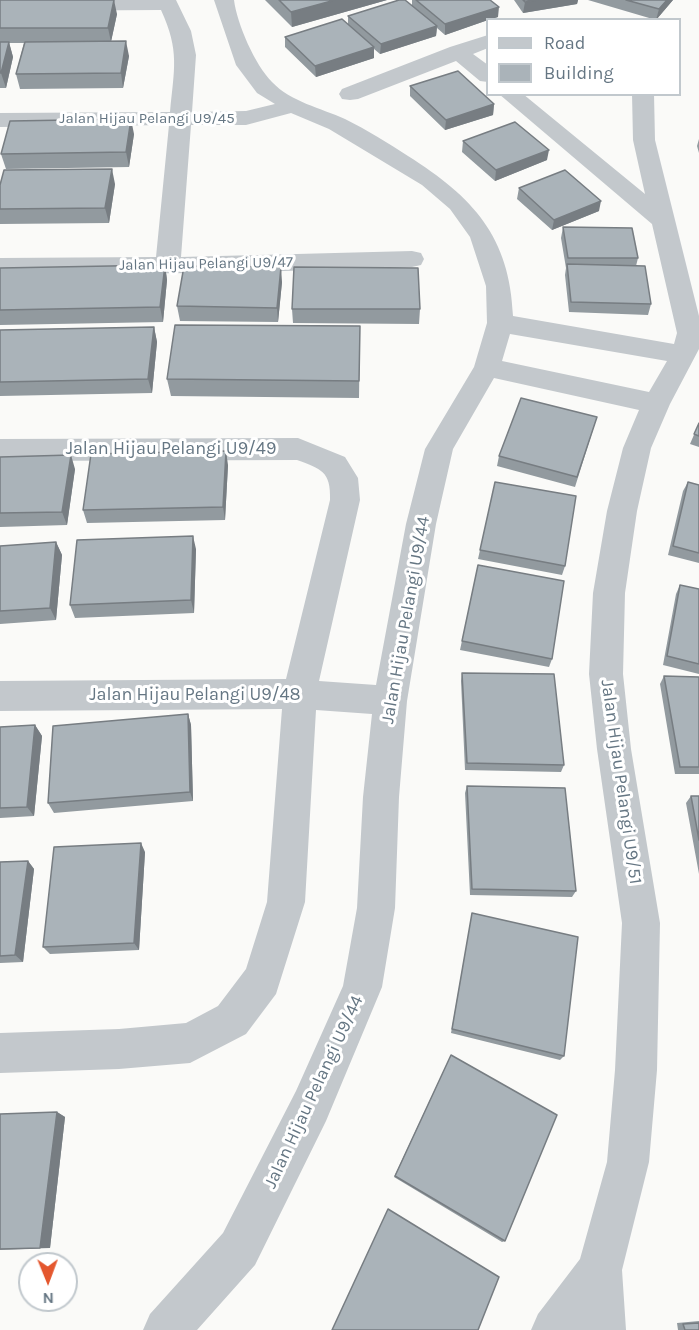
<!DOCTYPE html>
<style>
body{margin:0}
#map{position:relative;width:699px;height:1330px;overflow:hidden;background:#fafaf8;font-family:Karla,sans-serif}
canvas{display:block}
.legend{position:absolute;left:486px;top:18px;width:195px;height:78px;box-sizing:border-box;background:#fff;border:2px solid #c1c8cd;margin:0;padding:8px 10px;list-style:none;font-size:18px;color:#657683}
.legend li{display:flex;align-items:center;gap:12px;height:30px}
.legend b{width:30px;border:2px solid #c1c8cd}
.north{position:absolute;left:18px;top:1252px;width:60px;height:60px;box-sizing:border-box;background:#fff;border:2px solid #c1c8cd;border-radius:50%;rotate:179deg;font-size:16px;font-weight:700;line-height:24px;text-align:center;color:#657683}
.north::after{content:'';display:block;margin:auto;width:21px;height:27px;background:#e4572e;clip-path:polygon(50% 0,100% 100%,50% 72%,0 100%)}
</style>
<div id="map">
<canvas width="699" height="1330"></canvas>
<ul class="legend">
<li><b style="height:8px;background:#c3c8cc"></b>Road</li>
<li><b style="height:16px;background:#aab3b9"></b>Building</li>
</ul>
<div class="north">N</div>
</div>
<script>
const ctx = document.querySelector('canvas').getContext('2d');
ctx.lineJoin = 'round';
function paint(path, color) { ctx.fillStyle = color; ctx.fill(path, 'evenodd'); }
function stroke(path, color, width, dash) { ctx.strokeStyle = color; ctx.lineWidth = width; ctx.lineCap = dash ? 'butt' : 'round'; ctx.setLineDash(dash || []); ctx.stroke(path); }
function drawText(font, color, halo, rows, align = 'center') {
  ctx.font = font + ' Karla,sans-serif'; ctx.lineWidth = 6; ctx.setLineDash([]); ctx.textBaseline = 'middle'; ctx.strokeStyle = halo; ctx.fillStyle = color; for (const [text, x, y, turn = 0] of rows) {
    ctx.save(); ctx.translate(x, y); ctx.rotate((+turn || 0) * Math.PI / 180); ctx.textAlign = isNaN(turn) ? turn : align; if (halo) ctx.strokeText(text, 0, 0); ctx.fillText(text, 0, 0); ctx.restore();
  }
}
const minor = new Path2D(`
 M0 0H176L191 31 196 55 192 112 246 111 275 104 257 93 236 65 214 0H234C237 24 255 65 272 82 291 102 321 108 345 119 367 130 388 143 408 156 473 197 510 237 513 316L674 344 677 333 652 224 499 94H523L645 194 633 140 632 94H654L655 140 699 316V349L670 404 651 448 637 511 625 593 623 674 631 749 660 923 657 1070 649 1162 622 1270 626 1330H531L538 1314 580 1259 607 1162 615 1070 622 923 597 749 589 674 593 593 607 511 623 448 639 410 494 378 453 449 436 524 407 701 399 797 395 908 382 987 326 1121 255 1265 197 1330H143L150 1314 223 1233 296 1091 343 986 357 908 363 797 372 714 316 710 305 902 276 994 246 1034 190 1063 119 1069 0 1073V1033L119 1029 186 1023 218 1006 246 969 267 902 282 709 0 711V681L286 679 330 500C331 471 321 469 297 460L0 461V439L298 438 345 457 358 478 360 500 319 681 376 685 406 524 425 449 474 367 487 323 486 286 470 237 450 209 422 185 329 129 291 113 246 125H191L181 257 412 251 421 253 424 259 421 265 412 267 220 273 0 274V258L156 257 169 125 0 127V113L170 112C174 69 180 51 161 10L0 11ZM510 334 667 361 649 392 502 361Z
 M488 35V48L473 54 488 65V82L480 81 456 61 358 99 350 100 342 99 339 94 342 89 450 47Z`);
const wall = new Path2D(`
 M0 0 117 14 111 41 129 56 123 88 20 89 16 74 24 43H9L13 57 6 88H0Z
 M265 0H387L292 27Z
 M412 0H490L498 17 488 20 445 35 437 28 436 36 380 54 374 49V58L316 77 285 47V37L348 25V16L412 5Z
 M514 0H578L577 4 523 13Z
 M588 0H673L656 20Z
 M410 86 494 104 493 115 445 130 410 96Z
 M134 134 129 167 6 169 1 154Z
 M699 139V153L697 146Z
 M463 141 547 160 495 181 462 152Z
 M115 184 109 223 0 224V209Z
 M519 188 599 211 552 230 517 199Z
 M563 227 638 258 636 266 651 304 648 315 569 312 565 275 566 268 561 238Z
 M165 265 167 280 163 322 0 325V268Z
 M282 282 278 322 180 321 177 306Z
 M292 309H420L419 324 293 323Z
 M360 326 359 398 171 396 167 379Z
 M154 327 157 342 152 393 0 396V330Z
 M597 417 575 487 497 466 499 456Z
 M699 423V447L690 444Z
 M0 457 75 469 67 525 0 527Z
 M228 465 225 520 87 523 83 510Z
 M495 482 565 566 562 575 478 559Z
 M688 482 699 485V563L668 555 683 491Z
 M56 542 62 555 56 620 0 624V546Z
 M196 549 194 613 75 618 70 605Z
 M478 565 552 659 549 667 460 650Z
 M680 585 699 589V674L663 665 676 594Z
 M462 673 564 765 561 772 465 770 461 681Z
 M664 676 699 677V774H675L660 684Z
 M188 714 191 725 193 801 54 813 48 803Z
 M35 725 42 736 34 816 0 818V727Z
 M467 786 576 891 572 897 470 895 465 793Z
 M691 796H699V874L686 803Z
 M145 852 139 950 50 954 43 947Z
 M28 861 34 869 23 962 0 963V862Z
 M472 913 564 1056 560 1060 451 1033 471 919Z
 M451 1055 505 1241 502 1242 394 1177Z
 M57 1112 65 1117 50 1248 0 1250V1114Z
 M699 1321V1330H678L677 1323Z`);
const shadedWall = new Path2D(`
 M114 0 117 14 111 42 108 28Z
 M335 0H387L292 27 291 12Z
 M538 0H578L577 4 523 13 525 2Z
 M667 0H673L656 20 659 9Z
 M499 7 498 17 488 20 445 35V24Z
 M437 26 436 36 380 54 381 44Z
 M126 41 129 56 123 88 121 73Z
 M9 42 13 57 6 88 1 73Z
 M374 47V58L316 77 315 66Z
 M494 104 493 115 445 130 446 120Z
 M131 119 134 134 129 167 126 152Z
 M549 150 547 160 495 181 496 170Z
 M112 169 115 184 109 223 105 208Z
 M601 201 599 211 552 230 554 220Z
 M165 265 167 280 163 322 160 307Z
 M281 267 282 282 278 322 277 308Z
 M154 327 157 342 152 393 148 379Z
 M226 451 228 465 225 520 223 507Z
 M71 455 75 469 67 525 62 512Z
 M193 536 196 549 194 613 191 600Z
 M56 542 62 555 56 620 50 608Z
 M188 714 191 725 193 801 190 792Z
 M35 725 42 736 34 816 27 807Z
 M141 843 145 852 139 950 134 943Z
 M28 861 34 869 23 962 15 955Z
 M57 1112 65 1117 50 1248H40Z`);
const building = new Path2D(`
 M0 0H114L108 28H0Z
 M279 0H335L291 12Z
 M399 0H405L437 26 381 44 348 16Z
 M416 0H490L499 7 445 24Z
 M523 0H538L525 2Z
 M626 0H667L659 9Z
 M342 19 374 47 315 66 285 37Z
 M126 41 121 73 16 74 25 42Z
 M0 42H9L1 73H0Z
 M458 71 494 104 446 120 410 86Z
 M131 119 126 152 1 154 10 121Z
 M515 122 549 150 496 170 463 141Z
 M112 169 105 208 0 209V185L4 170Z
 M565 170 601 201 554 220 519 188Z
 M563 227 632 228 638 258H568Z
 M567 264 645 266 651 304 571 302Z
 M165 265 160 307 0 310V268Z
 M184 266 281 267 277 308 177 306Z
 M294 267 418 268 420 309H292Z
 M175 325 360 326 359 381 167 379Z
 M154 327 148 379 0 382V330Z
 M521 398 597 417 577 477 499 456Z
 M699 423V436L694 434Z
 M226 451 223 507 83 510 91 454Z
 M71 455 62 512 0 513V457Z
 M495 482 576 496 565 566 480 550Z
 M688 482 699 485V553L673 546Z
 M193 536 191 600 70 605 77 540Z
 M56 542 50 608 0 611V546Z
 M478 565 564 581 552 659 462 641Z
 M680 585 699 589V664L667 656Z
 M462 673 554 674 564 765 467 763Z
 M664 676 699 677V767H680Z
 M188 714 190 792 48 803 53 726Z
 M35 725 27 807 0 808V727Z
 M467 786 565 788 576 891 472 889Z
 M691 796H699V840Z
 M141 843 134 943 43 947 54 847Z
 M28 861 15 955 0 956V862Z
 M472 913 578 937 564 1056 452 1029Z
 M451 1055 557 1115 505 1241 395 1176Z
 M57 1112 40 1248 0 1249V1114Z
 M388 1209 499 1277 478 1330H332Z
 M699 1323V1330H685L683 1324Z`);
const farStreetnames = [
 ["Jalan Hijau Pelangi U9/45",147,119],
 ["Jalan Hijau Pelangi U9/47",206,264,-1]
];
const streetNames = [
 ["Jalan Hijau Pelangi U9/49",171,449],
 ["Jalan Hijau Pelangi U9/44",406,620,-80],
 ["Jalan Hijau Pelangi U9/48",195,695],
 ["Jalan Hijau Pelangi U9/51",621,782,82],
 ["Jalan Hijau Pelangi U9/44",314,1092,-65]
];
paint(minor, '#c3c8cc');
paint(wall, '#929a9f');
paint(shadedWall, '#777d82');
paint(building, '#aab3b9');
stroke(building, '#777d82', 1.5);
drawText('15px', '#657683', '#fff', farStreetnames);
drawText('18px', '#657683', '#fff', streetNames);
</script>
